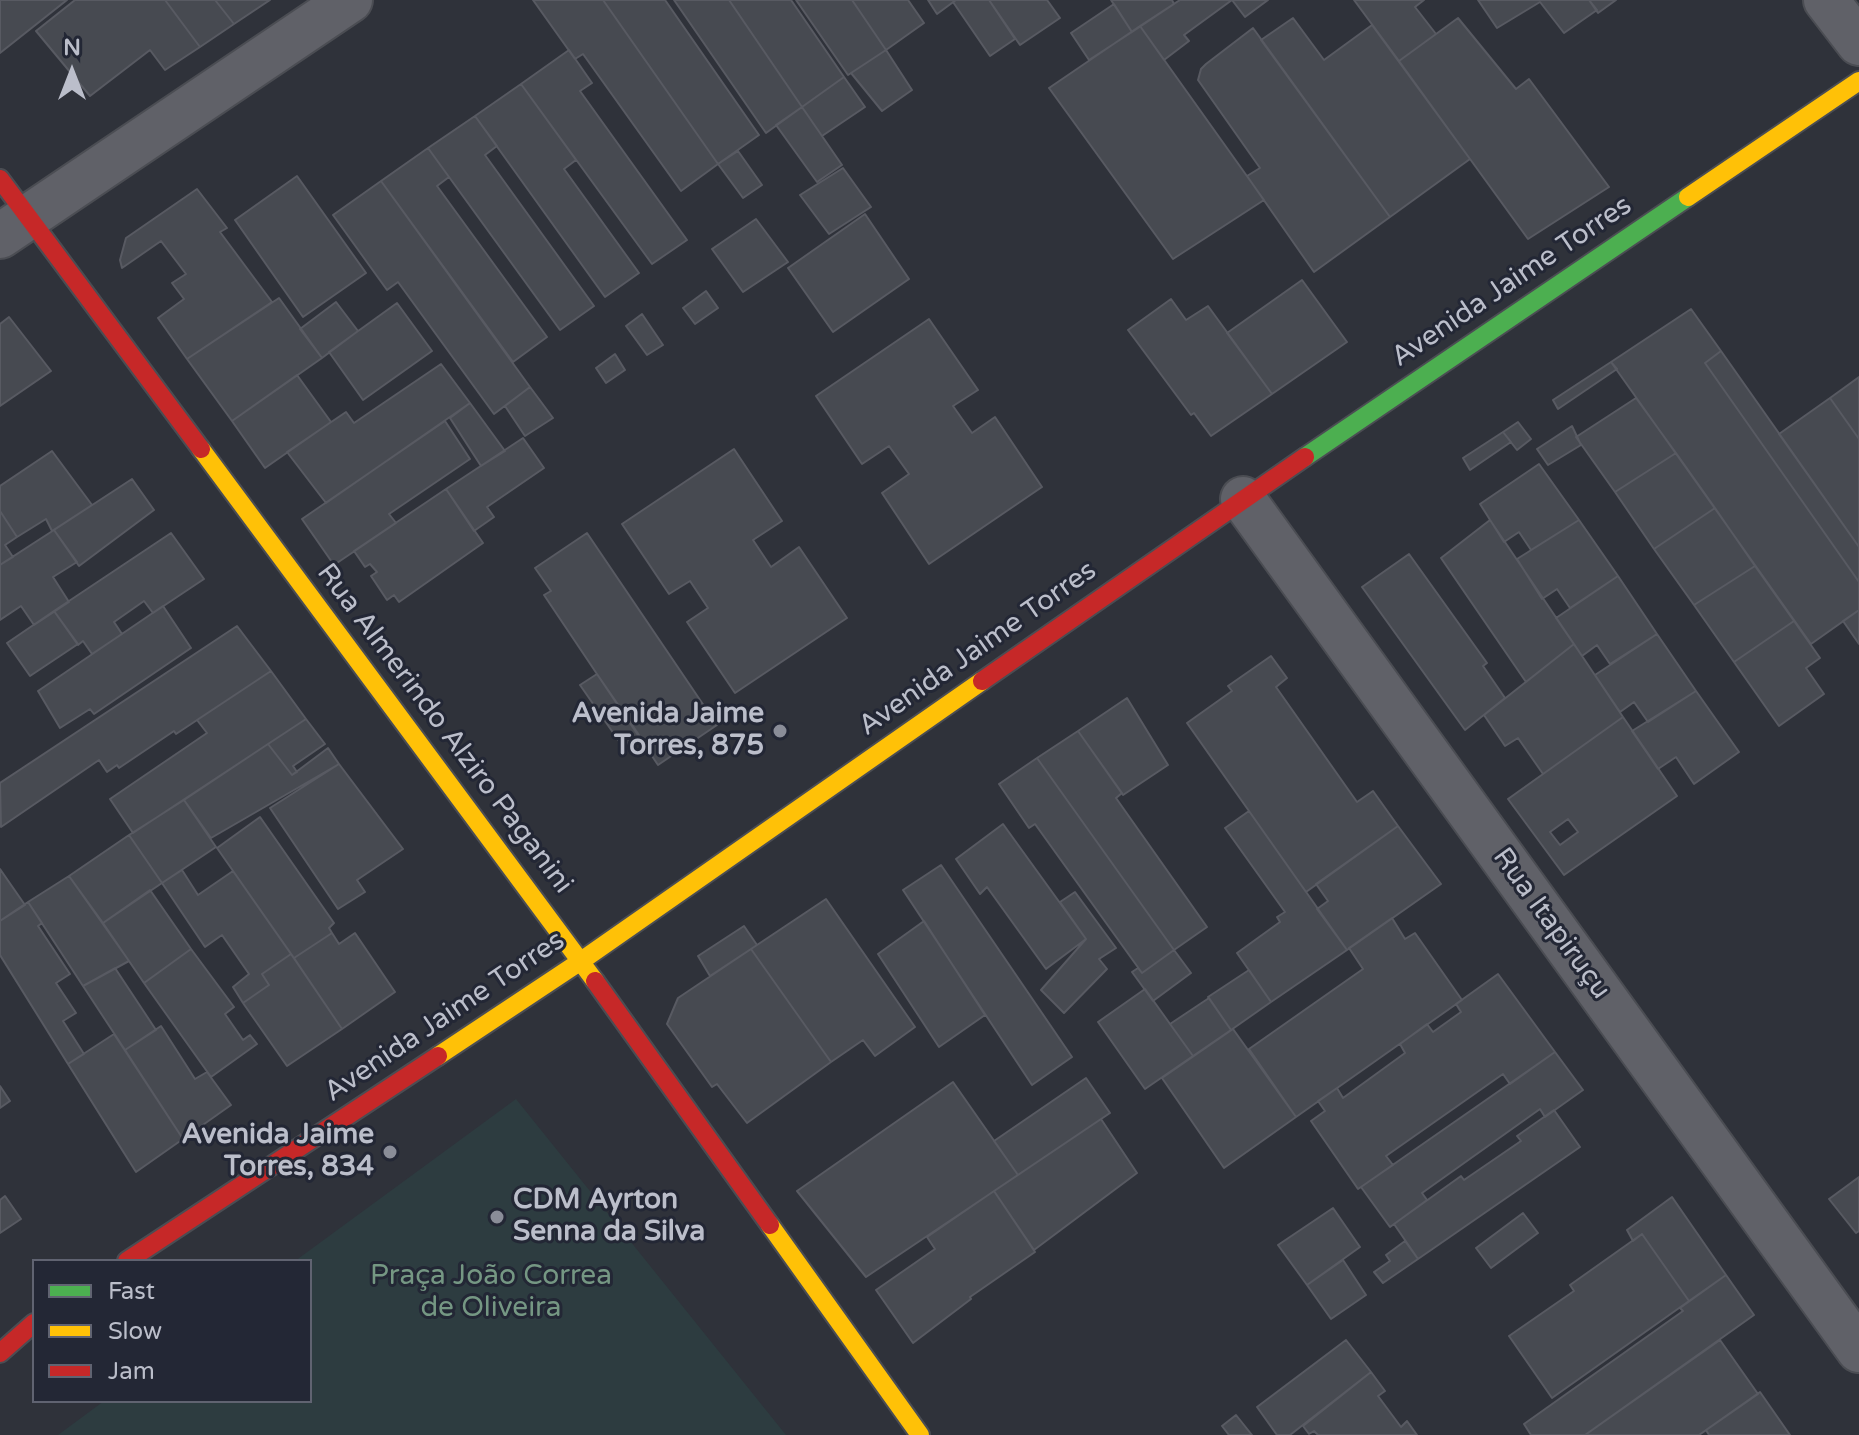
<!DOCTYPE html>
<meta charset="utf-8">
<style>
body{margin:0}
#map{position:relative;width:1859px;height:1435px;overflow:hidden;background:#2f323a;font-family:"Varela Round",sans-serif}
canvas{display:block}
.legend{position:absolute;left:32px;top:1259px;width:280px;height:144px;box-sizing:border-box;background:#232735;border:2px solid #606371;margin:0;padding:10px 14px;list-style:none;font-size:24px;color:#bbbeca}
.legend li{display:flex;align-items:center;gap:16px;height:40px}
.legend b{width:40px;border:2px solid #606371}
.north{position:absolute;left:32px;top:32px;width:80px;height:80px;-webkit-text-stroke:6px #232735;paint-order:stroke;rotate:0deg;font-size:22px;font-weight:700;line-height:32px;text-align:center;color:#bbbeca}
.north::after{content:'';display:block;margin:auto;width:28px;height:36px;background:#bbbeca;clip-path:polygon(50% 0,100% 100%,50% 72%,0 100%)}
</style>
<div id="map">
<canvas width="1859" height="1435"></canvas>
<ul class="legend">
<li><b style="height:10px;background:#4caf50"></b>Fast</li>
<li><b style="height:10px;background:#ffc107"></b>Slow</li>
<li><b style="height:10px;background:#c62828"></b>Jam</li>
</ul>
<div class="north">N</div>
</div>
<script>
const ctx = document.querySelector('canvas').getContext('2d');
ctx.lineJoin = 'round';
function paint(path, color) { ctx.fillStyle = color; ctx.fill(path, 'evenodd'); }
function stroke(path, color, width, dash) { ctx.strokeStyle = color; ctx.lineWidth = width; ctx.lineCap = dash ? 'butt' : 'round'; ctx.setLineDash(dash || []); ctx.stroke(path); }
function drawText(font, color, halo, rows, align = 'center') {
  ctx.font = font + ' "Varela Round",sans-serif'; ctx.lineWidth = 6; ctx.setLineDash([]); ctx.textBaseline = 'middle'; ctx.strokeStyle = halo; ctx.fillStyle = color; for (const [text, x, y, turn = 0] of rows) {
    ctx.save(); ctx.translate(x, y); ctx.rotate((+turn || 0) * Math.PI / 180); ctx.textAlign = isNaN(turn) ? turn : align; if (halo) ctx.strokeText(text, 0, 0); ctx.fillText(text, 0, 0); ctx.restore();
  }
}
const green = new Path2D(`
 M516 1099 786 1435H58L104 1401H310V1261H295Z`);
const building = new Path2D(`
 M0 0H67L0 53Z
 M75 0H165L200 47 165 70 150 50 90 96 36 31Z
 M165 0H215L234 24 200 47Z
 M215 0H270L234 24Z
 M533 0H603L718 164 681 191 583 54 575 59Z
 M603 0H665L759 135 718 164Z
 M674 0H729L802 107 766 133Z
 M729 0H791L844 77 802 107Z
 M796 0H852L886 50 848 75Z
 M852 0H908L924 23 886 50Z
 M928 0H956L937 14Z
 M956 0H989L1015 39 990 56 953 2Z
 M989 0H1047L1060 18 1020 45Z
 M1111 0H1172L1174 4 1132 32Z
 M1180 0H1232L1184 35 1189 41 1164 60 1140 26Z
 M1232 0H1268L1245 17Z
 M1354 0H1424L1415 7 1436 34 1399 61Z
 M1478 0H1589L1597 10 1564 33 1540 2 1497 28Z
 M1589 0H1616L1598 13Z
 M1114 4 1132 32 1089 60 1071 33Z
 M1293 18 1324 60 1372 25 1470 159 1390 217 1261 40Z
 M1458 18 1516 89 1529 79 1609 187 1528 239 1399 61Z
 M1140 26 1264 200 1173 259 1049 88Z
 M1253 28 1390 217 1314 272 1247 176 1260 168 1198 80 1201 69 1206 64Z
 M569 50 592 83 580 91 687 240 652 264 521 84Z
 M886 50 912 90 882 111 851 73Z
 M844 77 865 107 822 136 802 107Z
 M521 84 576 160 564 169 639 273 605 297 475 116Z
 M802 107 842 165 817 182 776 125Z
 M475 116 497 146 485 155 594 306 560 330 428 148Z
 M428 148 449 177 437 186 547 337 513 362 381 181Z
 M738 151 762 185 743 198 718 164Z
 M843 168 871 207 829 234 800 195Z
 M297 176 366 273 303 317 235 220Z
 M381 181 530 387 494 414 398 282 387 290 333 215Z
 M197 189 227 228 220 232 272 302 187 359 158 318 184 299 172 283 186 274 161 241 122 268 120 260 126 238Z
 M865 214 909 279 833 332 788 268Z
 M756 219 788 262 743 292 712 249Z
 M1302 280 1347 342 1272 394 1227 333Z
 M706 291 718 308 695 324 683 308Z
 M279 298 322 358 232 421 187 359Z
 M1171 299 1186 320 1208 306 1272 394 1211 436 1194 413 1191 415 1128 330Z
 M336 302 358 331 322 358 300 329Z
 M397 303 432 351 363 400 329 352Z
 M1691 309 1721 351 1705 363 1859 582V610L1811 644 1611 362Z
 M642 314 663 345 647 355 626 326Z
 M9 317 51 371 0 406V324Z
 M929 319 978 390 953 406 972 433 995 417 1042 487 929 564 882 493 909 474 889 446 862 464 816 396Z
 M1721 351 1859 547V582L1705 363Z
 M615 354 625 370 606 383 596 368Z
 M1611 362 1617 369 1558 409 1553 400Z
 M441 364 470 403 326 503 287 452 346 412 354 423Z
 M297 375 331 422 265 468 232 421Z
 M1859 377V439L1830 398Z
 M530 387 553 418 525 436 505 406Z
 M1636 398 1676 453 1615 492 1576 437Z
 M1830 398 1859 439V547L1779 434Z
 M470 403 505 451 481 466 450 418Z
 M445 421 470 459 389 514 396 523 334 565 302 519Z
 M1518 422 1531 439 1517 450 1503 432Z
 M1572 426 1581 445 1548 465 1537 449Z
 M1503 432 1511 442 1470 470 1463 458Z
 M523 438 544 468 487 507 494 517 474 531 446 489Z
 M734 449 782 521 753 540 771 567 799 547 847 618 735 693 687 622 708 608 690 581 669 594 622 524Z
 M52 451 92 505 52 531 46 519 17 537 0 511V486Z
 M1676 453 1715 508 1654 549 1615 492Z
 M1539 464 1579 520 1531 550 1519 532 1504 542 1480 504Z
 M132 479 154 510 79 566 54 530Z
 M446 489 483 543 399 602 394 595 387 600 371 576 377 572 370 564 365 567 354 551Z
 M1715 508 1755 566 1694 605 1654 549Z
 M0 511 17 537 5 545 13 557 0 565Z
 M1490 520 1574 644 1526 682 1441 558Z
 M1579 520 1618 576 1570 608 1557 589 1542 599 1517 559Z
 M54 530 77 562 53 577 69 602 34 625 21 606 0 620V565Z
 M171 533 204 579 153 613 144 601 114 622 122 634 92 654 83 641 78 645 54 611Z
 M587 533 717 725 658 765 544 595 551 591 535 568Z
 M1409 554 1487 663 1483 666 1505 698 1465 730 1362 587Z
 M1755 566 1794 621 1734 662 1694 605Z
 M1618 576 1657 634 1610 664 1597 645 1582 656 1556 618Z
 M163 606 191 648 94 714 90 709 60 728 38 691Z
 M1859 610V644L1843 621Z
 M54 611 78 644 30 676 7 643Z
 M1794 621 1820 658 1806 668 1824 694 1779 726 1734 662Z
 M237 626 271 671 176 734 174 731 119 768 117 765 107 772 99 760 1 827 0 783Z
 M1657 634 1696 691 1648 722 1634 702 1620 712 1595 675Z
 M1574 644 1623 717 1543 774 1518 738 1505 746 1484 715Z
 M1271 656 1287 678 1276 687 1357 802 1373 791 1398 826 1306 892 1187 723 1232 691 1228 686Z
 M271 671 306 719 133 833 110 799 207 733 197 720Z
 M597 674 639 735 623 747 580 685Z
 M1696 691 1739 752 1694 784 1676 757 1658 769 1632 731Z
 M1127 698 1168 765 1123 795 1078 731Z
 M1623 717 1677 796 1564 875 1508 799ZM1568 819 1578 832 1560 845 1550 832Z
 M306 719 325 744 293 766 297 772 292 775 268 744Z
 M1078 731 1122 793 1116 798 1207 927 1174 950 1037 758Z
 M268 744 292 775 328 748 339 764 211 838 184 800Z
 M1037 758 1174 950 1142 973 1035 824 1029 828 999 784Z
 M339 764 403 849 357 880 365 892 338 909 270 808Z
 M184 800 216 847 162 883 129 835Z
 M1249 811 1347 950 1271 1002 1237 953 1280 922 1277 917 1285 912 1225 828Z
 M260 817 334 923 329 928 332 933 294 958 217 848Z
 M1003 824 1086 939 1046 969 987 887 980 894 956 859Z
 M1398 826 1441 884 1347 950 1317 909 1328 901 1316 884Z
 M129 835 162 883 103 923 69 876Z
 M941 865 1072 1057 1032 1085 903 890Z
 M0 869 25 905 0 921Z
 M182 870 198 895 233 871 291 954 262 974 269 985 243 1003 233 987 249 974 222 935 205 947 162 883Z
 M69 876 129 961 83 986 28 902Z
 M150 890 191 949 144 983 103 923Z
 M1075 892 1116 948 1099 959 1107 969 1064 1013 1041 990 1086 939 1060 902Z
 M826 899 915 1027 875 1056 863 1040 831 1062 751 949Z
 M28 902 42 923 38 926 70 974 56 983 76 1013 63 1021 84 1054 68 1064 0 955V921Z
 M1392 918 1405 939 1415 933 1462 1000 1296 1117 1249 1049 1363 969 1349 948Z
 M924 921 985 1015 939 1047 878 954Z
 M744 926 757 945 710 976 698 956Z
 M332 933 339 944 355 933 395 992 342 1029 294 958Z
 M191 949 234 1007 225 1014 243 1040 250 1035 257 1044 211 1077 144 983Z
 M751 949 831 1062 747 1123 717 1084 712 1087 667 1024 678 998Z
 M1174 950 1191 973 1153 1001 1132 972 1138 968 1142 973Z
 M291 954 342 1029 287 1066 243 1003 269 985 262 974Z
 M115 968 156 1030 125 1050 83 986Z
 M1249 970 1271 1002 1231 1030 1208 997Z
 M1498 974 1555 1052 1510 1084 1503 1074 1386 1156 1393 1165 1358 1189 1311 1121 1325 1111 1318 1101 1337 1088 1343 1098 1405 1053 1400 1044 1427 1024 1433 1032 1461 1012 1456 1004Z
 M1145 989 1193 1056 1145 1089 1098 1022Z
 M1209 998 1231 1030 1193 1056 1170 1024Z
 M161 1026 195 1079 207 1072 231 1105 183 1139 125 1050Z
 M1233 1029 1296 1117 1224 1168 1162 1078Z
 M114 1034 183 1139 136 1172 68 1064Z
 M1555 1052 1583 1090 1545 1117 1540 1109 1422 1193 1427 1200 1390 1227 1361 1187Z
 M1086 1078 1110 1113 1018 1175 994 1141Z
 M953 1082 1018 1175 866 1277 797 1191Z
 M0 1086 10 1101 0 1108Z
 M1554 1110 1580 1147 1418 1259 1394 1224 1461 1176 1464 1180 1521 1141 1517 1136Z
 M1101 1119 1137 1173 1034 1250 994 1191Z
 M1859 1177V1231L1856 1233 1829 1199Z
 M994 1191 1035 1252 970 1297 971 1299 913 1343 876 1290 935 1249 927 1237Z
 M5 1196 21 1219 0 1233V1200Z
 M1672 1197 1726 1275 1689 1301 1642 1234 1633 1241 1627 1230Z
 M1333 1208 1360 1247 1307 1285 1278 1245Z
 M1523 1213 1538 1233 1491 1268 1476 1248Z
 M1642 1234 1689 1301 1552 1398 1509 1336 1574 1291 1570 1285Z
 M1405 1241 1418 1259 1383 1283 1374 1272 1390 1261 1386 1255Z
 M1343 1260 1366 1295 1331 1319 1307 1285Z
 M1726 1275 1754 1315 1585 1435H1531L1524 1424 1683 1311 1680 1308Z
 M1346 1340 1371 1372 1290 1435H1277L1257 1407Z
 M1720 1340 1758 1394 1699 1435H1585Z
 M1371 1372 1385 1391 1378 1396 1401 1427 1407 1421 1417 1435H1318L1314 1431 1309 1434 1303 1426Z
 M1760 1392 1790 1435H1709L1706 1430Z
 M1236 1415 1252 1435H1229L1222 1426Z`);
const street = new Path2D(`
 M1826 0 1859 43
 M0 236 350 0
 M1243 499 1859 1350`);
const fast = new Path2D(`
 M1305 457 1688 197`);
const slow = new Path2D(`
 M1688 197 1859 81
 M201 449 595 981
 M438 1056 581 961 982 681
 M770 1225 920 1435`);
const jam = new Path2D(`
 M0 179 201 449
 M982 681 1305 457
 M595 981 770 1225
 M127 1261 438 1056
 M0 1353 34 1323`);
const markers = [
 [780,731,8,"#8a8d98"],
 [390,1152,8,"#8a8d98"],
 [497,1217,8,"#8a8d98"]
];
const streetNames = [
 ["Avenida Jaime Torres",1512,282,-34],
 ["Avenida Jaime Torres",978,649,-35],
 ["Rua Almerindo Alziro Paganini",444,729,53],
 ["Rua Itapiruçu",1551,924,54],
 ["Avenida Jaime Torres",445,1017,-34]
];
const poiNames = [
 ["Avenida Jaime",764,715],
 ["Torres, 875",764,747],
 ["Avenida Jaime",374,1136],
 ["Torres, 834",374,1168],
 ["CDM Ayrton",513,1201,"left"],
 ["Senna da Silva",513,1233,"left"]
];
const parkNames = [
 ["Praça João Correa",491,1277],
 ["de Oliveira",491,1309]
];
paint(green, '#2d3c40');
paint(building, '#474a51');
stroke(building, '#585a62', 2);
stroke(street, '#4b4d53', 48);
stroke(fast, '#4b4d53', 22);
stroke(slow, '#4b4d53', 22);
stroke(jam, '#4b4d53', 22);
stroke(street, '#606168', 44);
stroke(fast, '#4caf50', 18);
stroke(slow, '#ffc107', 18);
stroke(jam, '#c62828', 18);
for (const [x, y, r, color] of markers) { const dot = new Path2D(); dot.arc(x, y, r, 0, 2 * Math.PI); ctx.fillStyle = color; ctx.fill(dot); stroke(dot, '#232735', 3); }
drawText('28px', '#bbbeca', '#232735', streetNames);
drawText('bold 28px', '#bbbeca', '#232735', poiNames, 'right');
drawText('28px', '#759783', '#232735', parkNames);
</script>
